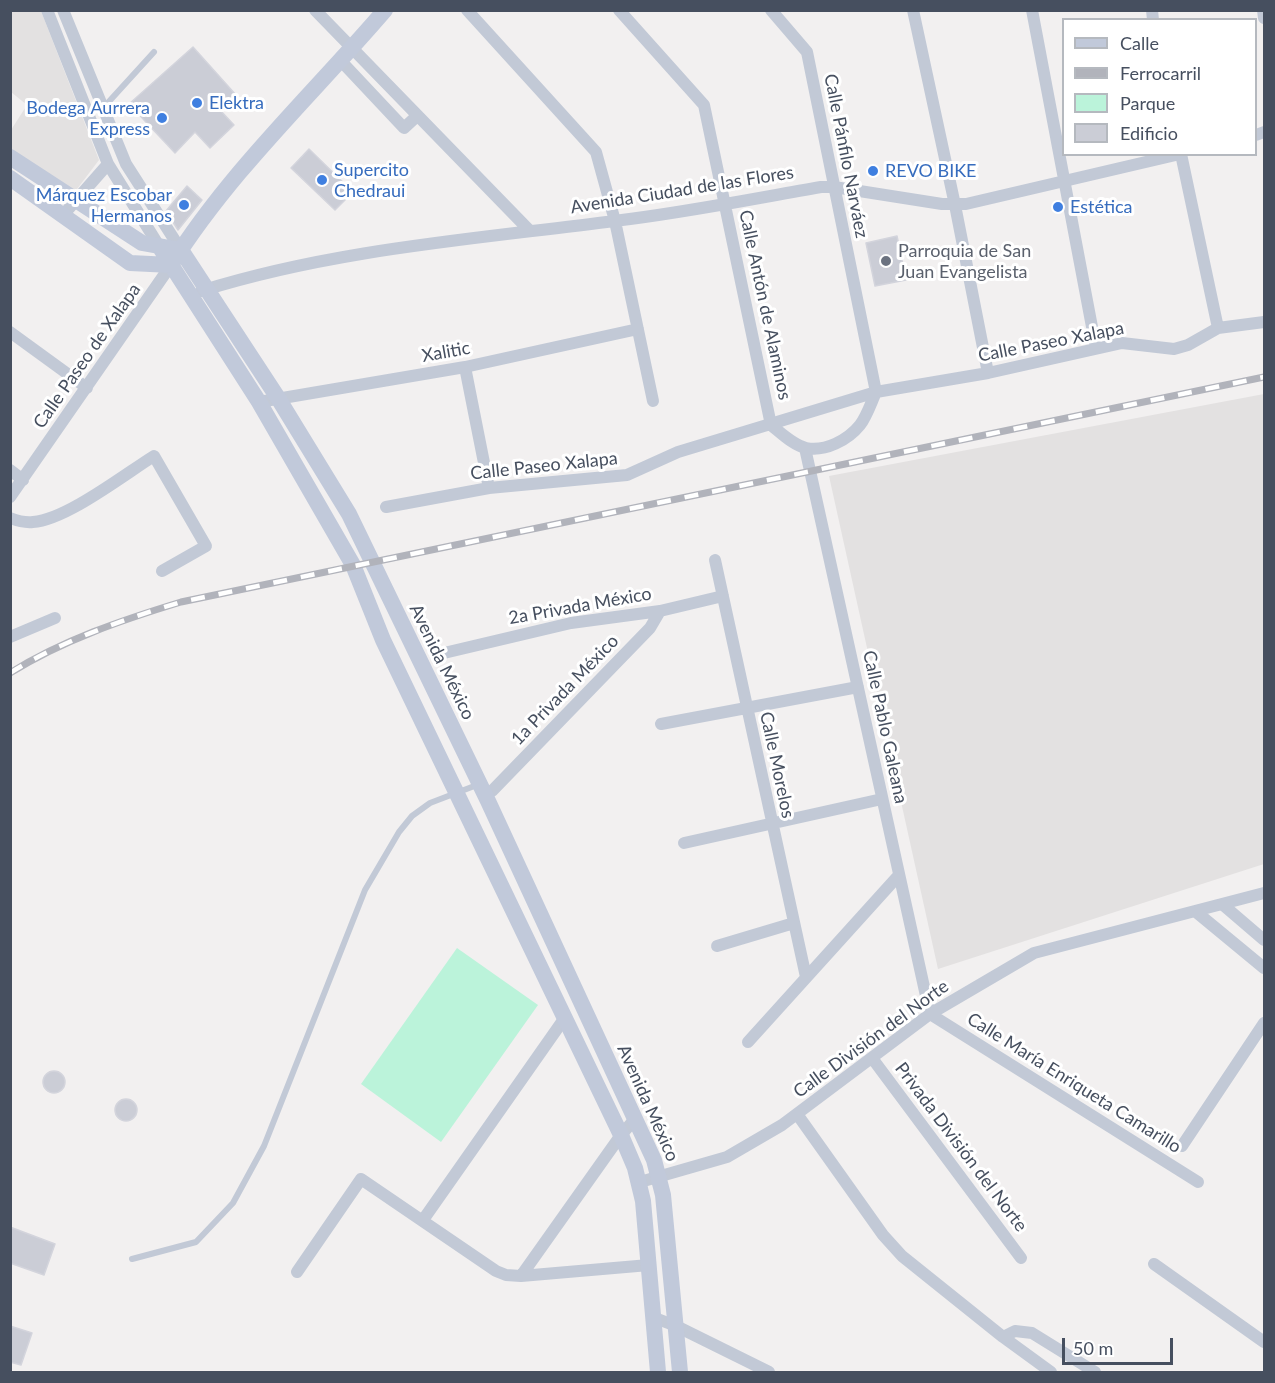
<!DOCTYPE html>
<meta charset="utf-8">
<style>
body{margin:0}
#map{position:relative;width:1275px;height:1383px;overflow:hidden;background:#f2f0f0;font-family:Lato,sans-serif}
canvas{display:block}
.frame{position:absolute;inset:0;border:12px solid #464f5f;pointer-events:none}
.legend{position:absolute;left:1062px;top:18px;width:195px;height:138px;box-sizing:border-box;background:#fff;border:2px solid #b5b9bf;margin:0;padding:8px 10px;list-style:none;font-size:18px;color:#464f5f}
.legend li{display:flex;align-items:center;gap:12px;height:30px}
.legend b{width:30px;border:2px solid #b5b9bf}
.scale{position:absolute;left:1062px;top:1338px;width:111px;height:27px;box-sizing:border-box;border:3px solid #464f5f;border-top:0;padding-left:8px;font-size:18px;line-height:21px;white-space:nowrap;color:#464f5f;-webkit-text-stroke:4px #fff;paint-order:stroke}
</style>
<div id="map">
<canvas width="1275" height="1383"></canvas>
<div class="frame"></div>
<ul class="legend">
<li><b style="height:8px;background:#c1c9da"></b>Calle</li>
<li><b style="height:8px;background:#b1b3bb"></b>Ferrocarril</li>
<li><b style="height:16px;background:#bbf3da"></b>Parque</li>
<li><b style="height:16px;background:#cbcdd6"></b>Edificio</li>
</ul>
<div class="scale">50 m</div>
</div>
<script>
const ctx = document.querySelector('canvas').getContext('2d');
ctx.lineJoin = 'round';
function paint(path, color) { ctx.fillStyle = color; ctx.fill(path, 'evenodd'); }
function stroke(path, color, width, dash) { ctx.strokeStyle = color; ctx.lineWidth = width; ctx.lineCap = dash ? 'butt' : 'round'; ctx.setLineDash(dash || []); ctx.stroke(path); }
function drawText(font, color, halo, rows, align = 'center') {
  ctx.font = font + ' Lato,sans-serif'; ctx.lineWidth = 6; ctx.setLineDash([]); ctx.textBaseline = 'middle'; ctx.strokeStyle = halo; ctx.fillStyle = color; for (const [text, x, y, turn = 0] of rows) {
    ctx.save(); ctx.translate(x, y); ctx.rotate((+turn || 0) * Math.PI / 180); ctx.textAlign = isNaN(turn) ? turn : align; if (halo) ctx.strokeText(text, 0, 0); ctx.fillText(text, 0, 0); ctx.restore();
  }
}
const education = new Path2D(`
 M10 11H41L99 160 74 193 11 150V130L27 105 11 92Z
 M1264 394V864L938 969 829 476Z`);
const green = new Path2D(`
 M457 948 538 1005 441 1142 361 1084Z`);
const building = new Path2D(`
 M193 47 236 95 220 110 234 125 210 148 195 132 175 153 129 104Z
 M309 149 353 192 335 210 291 168Z
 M187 186 202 200 178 230 166 211Z
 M897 236 906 280 875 286 866 243Z
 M43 1082a11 11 0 1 1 22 0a11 11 0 1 1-22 0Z
 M115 1110a11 11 0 1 1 22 0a11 11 0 1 1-22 0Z
 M10 1227 55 1244 44 1275 10 1263Z
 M10 1326 32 1333 21 1365 10 1362Z`);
const lane = new Path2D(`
 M104 107 154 52
 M132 1259 196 1242 233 1203 264 1146 365 890 399 832 412 816 430 803 477 785`);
const street = new Path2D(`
 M47 10 108 164 159 246
 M63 10 126 164 181 250
 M315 10 529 230
 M467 10 596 152 615 221 653 401
 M619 10 704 105 771 425C781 433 793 445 806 448 825 452 848 440 860 425 867 416 871 403 876 392L807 52 771 10
 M913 10 955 205 988 373
 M1032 10 1096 348
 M1152 10 1153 20
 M1263 10 1264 18
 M341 61 404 128 417 116
 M1256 135 1264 132
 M1181 154 1218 328
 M64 214 108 164
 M201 291C335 249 476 239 614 221 683 213 752 199 821 187H834L942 204H966L1180 154
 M10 332 87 388
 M465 367 489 488
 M259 402 465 367 638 329
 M805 448 930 1014 1198 1182
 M10 470 23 480
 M10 497 171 265
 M386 507 489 488 627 475 678 452 876 392 988 373 1122 343 1174 349 1188 345 1218 328 1264 322
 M10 518C18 521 25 523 33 522 66 520 125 474 154 456L206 546 162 571
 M715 560 806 977
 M10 637 55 618
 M444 653 571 623 660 611 723 596
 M661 724 858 687
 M492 791 650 628 660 611
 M684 843 882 799
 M1222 904 1264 940
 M1195 911 1264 968
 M717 946 794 923
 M748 1042 899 875
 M872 1058 1021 1258
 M797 1114 883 1235 902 1256 1003 1337 1051 1372
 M1182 1146 1264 1023
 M640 1182 727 1157 782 1125 930 1014 1034 953 1264 893
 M423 1220 564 1019
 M1154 1264 1264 1342
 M297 1272 361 1179 496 1271 506 1275 521 1276 649 1265
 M521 1276 621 1135 635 1119
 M655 1318 676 1326 769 1372
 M1003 1337 1015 1331 1032 1333 1095 1372`);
const secondary = new Path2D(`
 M10 157 142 243 181 250 278 398 349 514 488 801 654 1160 663 1195 680 1372
 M10 178 130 263 171 265C230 171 313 94 385 10
 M159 246 259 402 353 565 383 640 621 1135 635 1168 643 1201 658 1372`);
const rail = new Path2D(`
 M10 673C63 640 122 620 181 602L1264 377`);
const markers = [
 [197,103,6,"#3f7fe0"],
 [162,118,6,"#3f7fe0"],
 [873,171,6,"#3f7fe0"],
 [322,180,6,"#3f7fe0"],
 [184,205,6,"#3f7fe0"],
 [1058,207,6,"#3f7fe0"],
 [886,261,6,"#6b7280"]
];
const shopNames = [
 ["Elektra",209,103],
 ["Bodega Aurrera",150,108,"right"],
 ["Express",150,129,"right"],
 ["Supercito",334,170],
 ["Chedraui",334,191],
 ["REVO BIKE",885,171],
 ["Márquez Escobar",172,195,"right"],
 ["Hermanos",172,216,"right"],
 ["Estética",1070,207]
];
const streetNames = [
 ["Calle Pánfilo Narváez",846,156,79],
 ["Avenida Ciudad de las Flores",682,190,-9],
 ["Calle Antón de Alaminos",765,305,78],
 ["Calle Paseo Xalapa",1051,342,-11],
 ["Xalitic",446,352,-10],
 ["Calle Paseo de Xalapa",87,356,-55],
 ["Calle Paseo Xalapa",544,466,-6],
 ["2a Privada México",580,606,-10],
 ["Avenida México",442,662,64],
 ["1a Privada México",565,690,-46],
 ["Calle Pablo Galeana",885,727,78],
 ["Calle Morelos",777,765,78],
 ["Calle División del Norte",871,1039,-36],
 ["Calle María Enriqueta Camarillo",1074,1083,32],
 ["Avenida México",648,1103,66],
 ["Privada División del Norte",961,1147,53]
];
const worshipNames = [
 ["Parroquia de San",898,251],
 ["Juan Evangelista",898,272]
];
paint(education, '#e3e1e1');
paint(green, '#bbf3da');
paint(building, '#cbcdd6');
stroke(building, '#d3d4dc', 1.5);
stroke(lane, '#c2c9d6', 6);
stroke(street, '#c2c9d6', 12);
stroke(secondary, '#c1c9da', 16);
stroke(rail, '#b1b3bb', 7);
stroke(rail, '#fff', 4.5, [14]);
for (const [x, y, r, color] of markers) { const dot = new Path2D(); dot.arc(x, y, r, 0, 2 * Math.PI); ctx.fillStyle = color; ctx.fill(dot); stroke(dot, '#fff', 2); }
drawText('18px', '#366cbe', '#fff', shopNames, 'left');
drawText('18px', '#464f5f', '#fff', streetNames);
drawText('18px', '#5b616d', '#fff', worshipNames, 'left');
</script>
